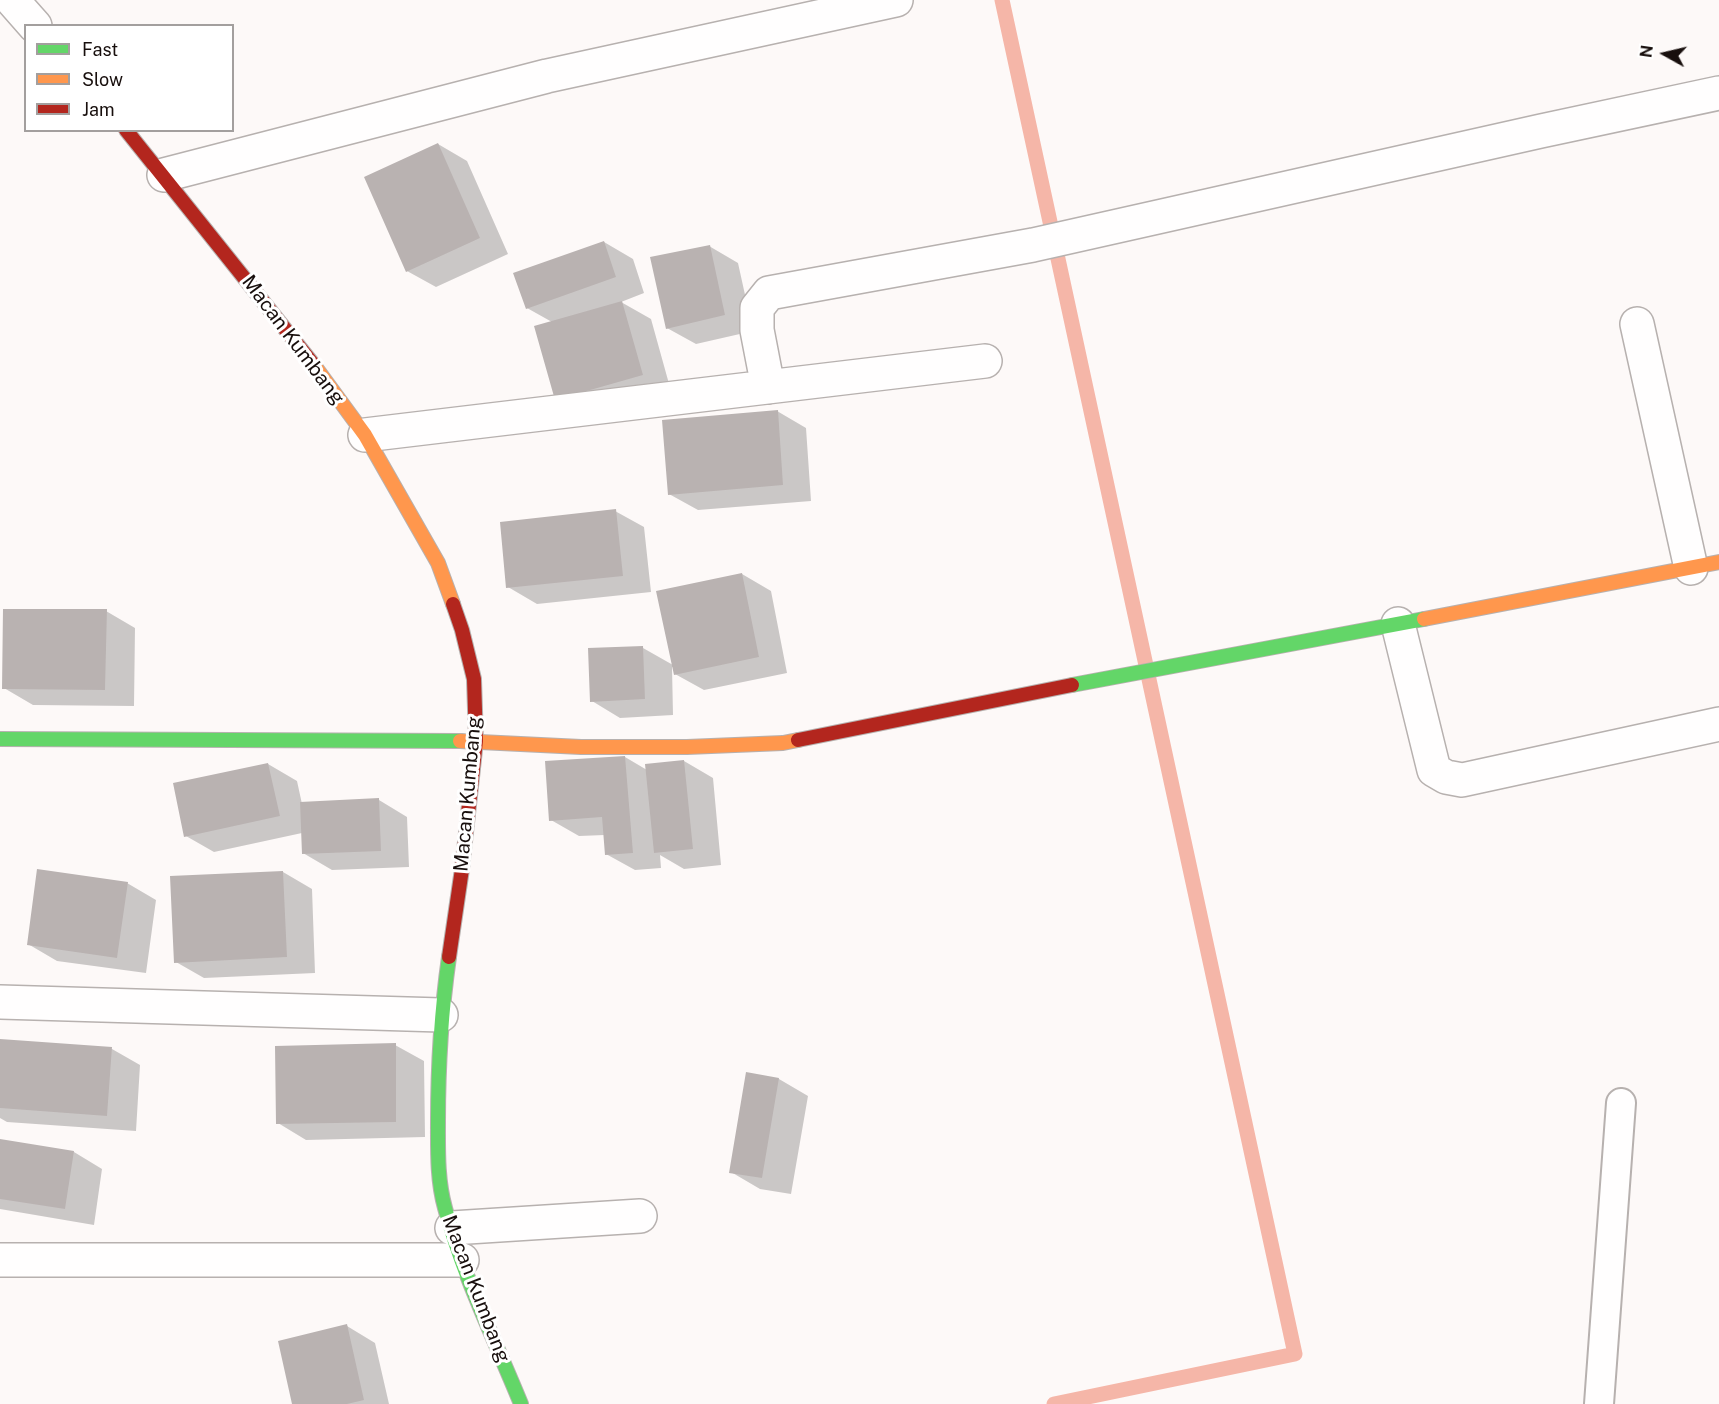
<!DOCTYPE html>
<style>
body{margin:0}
#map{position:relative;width:1719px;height:1404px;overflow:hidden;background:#fdf9f8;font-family:"Public Sans",sans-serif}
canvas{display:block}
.legend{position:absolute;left:24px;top:24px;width:210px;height:108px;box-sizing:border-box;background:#fff;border:2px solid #a39f9e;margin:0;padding:8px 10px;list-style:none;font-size:18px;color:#180f0d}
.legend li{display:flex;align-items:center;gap:12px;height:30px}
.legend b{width:30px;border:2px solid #a39f9e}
.north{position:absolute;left:1635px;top:24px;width:60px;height:60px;-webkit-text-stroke:4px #fff;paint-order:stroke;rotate:278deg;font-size:16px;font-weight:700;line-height:24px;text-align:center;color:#180f0d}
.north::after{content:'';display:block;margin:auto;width:21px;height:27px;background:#180f0d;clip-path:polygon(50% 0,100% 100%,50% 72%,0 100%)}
</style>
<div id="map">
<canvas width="1719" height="1404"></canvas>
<ul class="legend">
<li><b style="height:8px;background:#63d668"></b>Fast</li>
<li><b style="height:8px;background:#ff974d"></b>Slow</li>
<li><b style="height:8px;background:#b3261e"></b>Jam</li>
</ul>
<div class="north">N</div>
</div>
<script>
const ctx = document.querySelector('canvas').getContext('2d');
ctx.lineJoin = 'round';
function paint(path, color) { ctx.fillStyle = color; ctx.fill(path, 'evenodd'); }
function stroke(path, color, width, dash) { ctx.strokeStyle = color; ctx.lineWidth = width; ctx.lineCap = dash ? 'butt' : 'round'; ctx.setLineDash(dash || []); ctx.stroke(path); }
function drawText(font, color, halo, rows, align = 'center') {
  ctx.font = font + ' "Public Sans",sans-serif'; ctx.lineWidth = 6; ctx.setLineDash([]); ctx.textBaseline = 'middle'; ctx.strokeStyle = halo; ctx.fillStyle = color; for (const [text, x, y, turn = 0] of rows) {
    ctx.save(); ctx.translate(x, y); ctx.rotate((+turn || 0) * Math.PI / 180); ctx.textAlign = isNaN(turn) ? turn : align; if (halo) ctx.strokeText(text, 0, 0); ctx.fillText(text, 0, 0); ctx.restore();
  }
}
const shadow = new Path2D(`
 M438 144 467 161 508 254 436 287 407 271Z
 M604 242 633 259 644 293 621 302 651 319 671 391 585 415 552 322 527 308Z
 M709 246 738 263 753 331 696 344 667 328Z
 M777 411 806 428 811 501 698 510 669 494Z
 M615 511 644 527 651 592 537 604 508 587Z
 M742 574 771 591 787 673 704 690 675 674 673 667H672L673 715 620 718 592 701 643 648 673 665Z
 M106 611 135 628 134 706 33 705 4 688Z
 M625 757 647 770 684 761 713 778 721 865 684 869 660 855 661 868 635 870 606 854 605 835 579 836 551 820Z
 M268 764 297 781 302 804 379 800 407 817 409 867 332 870 303 853 302 833 214 852 186 836Z
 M283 872 312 889 315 973 204 978 176 962Z
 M127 883 156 900 146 973 57 961 28 944Z
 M0 1041 112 1049 140 1065 136 1131 7 1122 0 1118Z
 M395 1045 424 1061 425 1137 306 1140 278 1123Z
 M747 1074 779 1079 808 1096 791 1194 760 1189 731 1172Z
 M0 1141 74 1152 102 1169 94 1225 0 1209Z
 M347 1326 375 1343 389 1404H293Z`);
const stream = new Path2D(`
 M1002 0 1295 1354 1054 1404`);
const building = new Path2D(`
 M438 143 480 238 406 272 364 177Z
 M604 241 616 277 526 309 513 273Z
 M710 245 725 315 666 329 650 257Z
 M622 301 643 375 555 400 534 326Z
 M778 410 783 485 668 495 662 420Z
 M616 509 623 576 506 588 500 522Z
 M742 573 759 657 674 675 656 591Z
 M3 609H107L105 690 2 689Z
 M643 646 645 699 590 702 588 648Z
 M625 756 633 853 605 855 602 817 549 821 545 761Z
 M684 760 693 849 654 853 645 764Z
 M268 763 280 816 184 837 173 783Z
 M379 798 381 851 302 854 300 802Z
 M37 869 128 882 117 958 27 945Z
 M283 871 287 957 174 963 170 876Z
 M0 1039 112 1047 107 1116 0 1108Z
 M396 1043V1122L276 1124 275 1046Z
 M746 1072 779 1078 762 1178 729 1173Z
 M0 1139 74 1151 65 1209 0 1199Z
 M347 1324 364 1400 347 1404H292L278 1341Z`);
const lane = new Path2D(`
 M1599 1404 1621 1103`);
const street = new Path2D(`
 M12 0 35 26
 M164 175 547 76 896 0
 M1637 324 1691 568
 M768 387 757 330V308L769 293 1033 245 1541 131 1719 93
 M365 435 985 361
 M1398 624 1434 770 1446 777 1462 780 1719 724
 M0 1002 441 1015
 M452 1228 640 1216
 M0 1260H462`);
const fast = new Path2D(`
 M1072 685 1424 619
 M0 739 460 741
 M449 957C441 1013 438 1065 438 1121 438 1149 437 1180 445 1208 462 1274 495 1340 521 1404`);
const slow = new Path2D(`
 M313 364 365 435 438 563 453 604
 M1424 619 1719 562
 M460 741 581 747H687L783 743 798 740`);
const jam = new Path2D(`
 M126 130 313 364
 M798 740 1072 685
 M449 957 462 869 476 741 474 679 462 630 453 604`);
const streetNames = [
 ["Macan Kumbang",293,340,53],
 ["Macan Kumbang",468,794,-85],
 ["Macan Kumbang",476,1289,69]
];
paint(shadow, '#0003');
stroke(stream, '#f5b6a8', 15);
paint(building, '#b9b2b1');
stroke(lane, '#b7b1af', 32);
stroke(street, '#b7b1af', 36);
stroke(fast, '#b7b1af', 16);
stroke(slow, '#b7b1af', 16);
stroke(jam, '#b7b1af', 16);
stroke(lane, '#fffefe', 28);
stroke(street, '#fffefe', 33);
stroke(fast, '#63d668', 14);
stroke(slow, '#ff974d', 14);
stroke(jam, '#b3261e', 14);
drawText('20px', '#180f0d', '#fff', streetNames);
</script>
